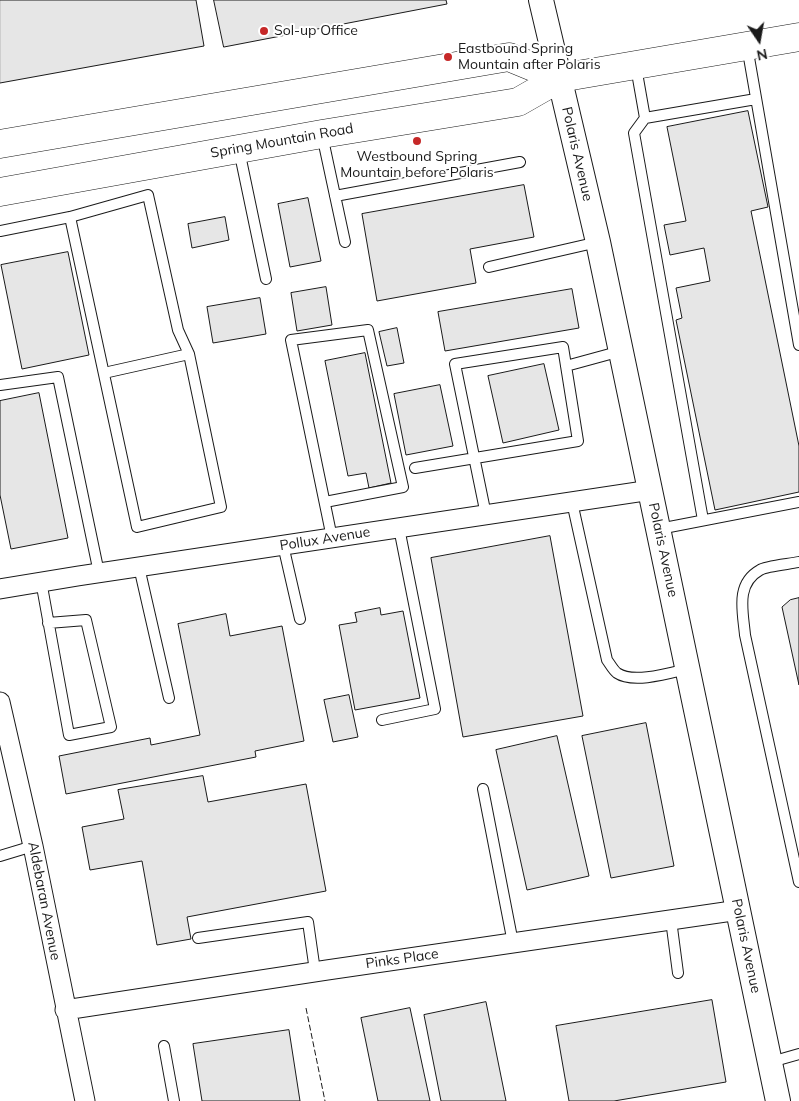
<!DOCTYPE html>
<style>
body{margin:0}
#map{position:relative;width:799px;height:1101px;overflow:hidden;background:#fff;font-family:Mulish,sans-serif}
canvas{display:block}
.north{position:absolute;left:734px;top:15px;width:50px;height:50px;-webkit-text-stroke:4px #fff;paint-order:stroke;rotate:168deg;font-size:14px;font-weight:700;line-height:20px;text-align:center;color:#1a1a1a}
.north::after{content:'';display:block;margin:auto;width:18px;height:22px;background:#1a1a1a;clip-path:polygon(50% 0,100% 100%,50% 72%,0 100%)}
</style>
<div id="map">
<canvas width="799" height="1101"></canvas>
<div class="north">N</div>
</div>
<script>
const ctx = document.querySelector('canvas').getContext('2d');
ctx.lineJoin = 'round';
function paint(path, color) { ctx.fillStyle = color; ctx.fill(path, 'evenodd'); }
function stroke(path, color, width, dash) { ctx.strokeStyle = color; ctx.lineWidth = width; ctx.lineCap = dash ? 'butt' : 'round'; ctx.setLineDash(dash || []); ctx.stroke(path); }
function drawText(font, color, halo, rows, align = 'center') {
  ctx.font = font + ' Mulish,sans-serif'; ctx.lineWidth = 4; ctx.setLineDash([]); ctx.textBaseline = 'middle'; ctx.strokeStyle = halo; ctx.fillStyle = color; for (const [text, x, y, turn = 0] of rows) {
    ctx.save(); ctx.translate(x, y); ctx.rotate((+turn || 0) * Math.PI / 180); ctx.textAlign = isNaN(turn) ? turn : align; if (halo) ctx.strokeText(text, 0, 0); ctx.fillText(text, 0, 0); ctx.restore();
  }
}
const building = new Path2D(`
 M0 0H196L204 46 0 83Z
 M214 0H446L447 4 224 47Z
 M748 111 768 207 751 211 799 446V492L715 510 676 320 682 318 676 288 710 281 704 248 670 255 664 225 686 221 667 127Z
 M524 185 534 237 470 249 476 283 377 301 362 214Z
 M308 198 321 261 290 267 278 204Z
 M225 217 229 240 192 248 188 224Z
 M68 252 89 355 22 369 1 265Z
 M326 287 332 325 297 331 291 293Z
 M572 289 579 328 445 351 438 312Z
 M260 298 266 334 213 343 207 307Z
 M397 328 404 363 387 366 379 332Z
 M365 353 391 483 369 488 366 473 348 476 325 361Z
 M544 364 559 430 503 443 488 376Z
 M440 385 453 446 406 455 394 394Z
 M39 393 68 538 11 549 0 495V401Z
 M550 536 583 716 463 737 431 558Z
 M799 598V685L782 607 790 600Z
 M380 608 381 615 403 611 420 698 355 710 339 625 357 622 355 613Z
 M226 614 230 636 282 626 304 741 255 751 256 757 66 794 59 756 150 738 151 745 200 735 178 624Z
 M349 695 358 737 333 742 324 700Z
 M646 723 674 866 611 878 582 736Z
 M557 736 589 876 527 890 496 750Z
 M203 776 208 802 306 784 326 891 187 917 191 939 157 945 142 861 90 870 82 827 124 819 118 790Z
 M712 1000 726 1082 614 1101H569L556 1026Z
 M486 1002 506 1101H441L424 1015Z
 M410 1008 430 1101H378L361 1018Z
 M289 1030 300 1101H202L193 1044Z`);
const service = new Path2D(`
 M747 46 799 345
 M636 67 645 118
 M322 135 345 242
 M239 150 266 279
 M335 196 520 162
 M0 231 70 217 148 195 178 330 189 354 221 507 137 527 70 217
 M489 267 598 242
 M566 366 621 351
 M104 373 189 354
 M0 385 58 377 99 573
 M415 468 578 441 563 347 455 364 486 515
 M325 502 403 487 368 330 291 340 332 538
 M572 502 607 660C610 664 613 670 617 673 633 684 670 673 687 669
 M703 520 634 133 645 118 756 99
 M659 529 799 502
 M283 545 300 619
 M799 562C790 564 766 566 760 570 735 584 743 612 745 635L799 882
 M139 567 169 698
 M41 581 69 735 111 727 86 620 48 623
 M382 720 435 709 399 528
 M483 789 513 943
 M0 856 33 846
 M671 920 678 973
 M198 938 308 922 315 971
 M164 1046 174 1101
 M771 1062 799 1054`);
const minor = new Path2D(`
 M0 589 78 576 651 490
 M0 702 33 846 85 1101
 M65 1010 327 970 739 910`);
const tertiary = new Path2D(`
 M541 0 598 242 778 1101`);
const secondary = new Path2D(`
 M0 144 509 57 560 78
 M0 192 322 134 518 102 560 78 799 37`);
const fence = new Path2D(`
 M306 1008 325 1101`);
const markers = [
 [264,31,5,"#c62828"],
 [448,57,5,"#c62828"],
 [417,141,5,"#c62828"]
];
const poiNames = [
 ["Sol-up Office",274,31],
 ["Eastbound Spring",458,49],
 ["Mountain after Polaris",458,65],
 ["Westbound Spring",417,157,"center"],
 ["Mountain before Polaris",417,173,"center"]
];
const streetNames = [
 ["Spring Mountain Road",282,141,-10],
 ["Polaris Avenue",577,154,77],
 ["Pollux Avenue",325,539,-9],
 ["Polaris Avenue",663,550,78],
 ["Aldebaran Avenue",44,901,79],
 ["Polaris Avenue",746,946,78],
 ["Pinks Place",402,959,-8]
];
paint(building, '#e6e6e6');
stroke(building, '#1a1a1a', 1);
stroke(service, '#1a1a1a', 12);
stroke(minor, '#1a1a1a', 21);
stroke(tertiary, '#1a1a1a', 26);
stroke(secondary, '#1a1a1a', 29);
stroke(service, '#fff', 10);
stroke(minor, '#fff', 19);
stroke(tertiary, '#fff', 24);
stroke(secondary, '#fff', 28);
stroke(fence, '#1a1a1a', 1, [6, 2.5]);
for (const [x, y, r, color] of markers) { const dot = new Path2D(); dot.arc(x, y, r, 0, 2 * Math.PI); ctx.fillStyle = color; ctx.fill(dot); stroke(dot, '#fff', 2); }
drawText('14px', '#1a1a1a', '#fff', poiNames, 'left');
drawText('14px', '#1a1a1a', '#fff', streetNames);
</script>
